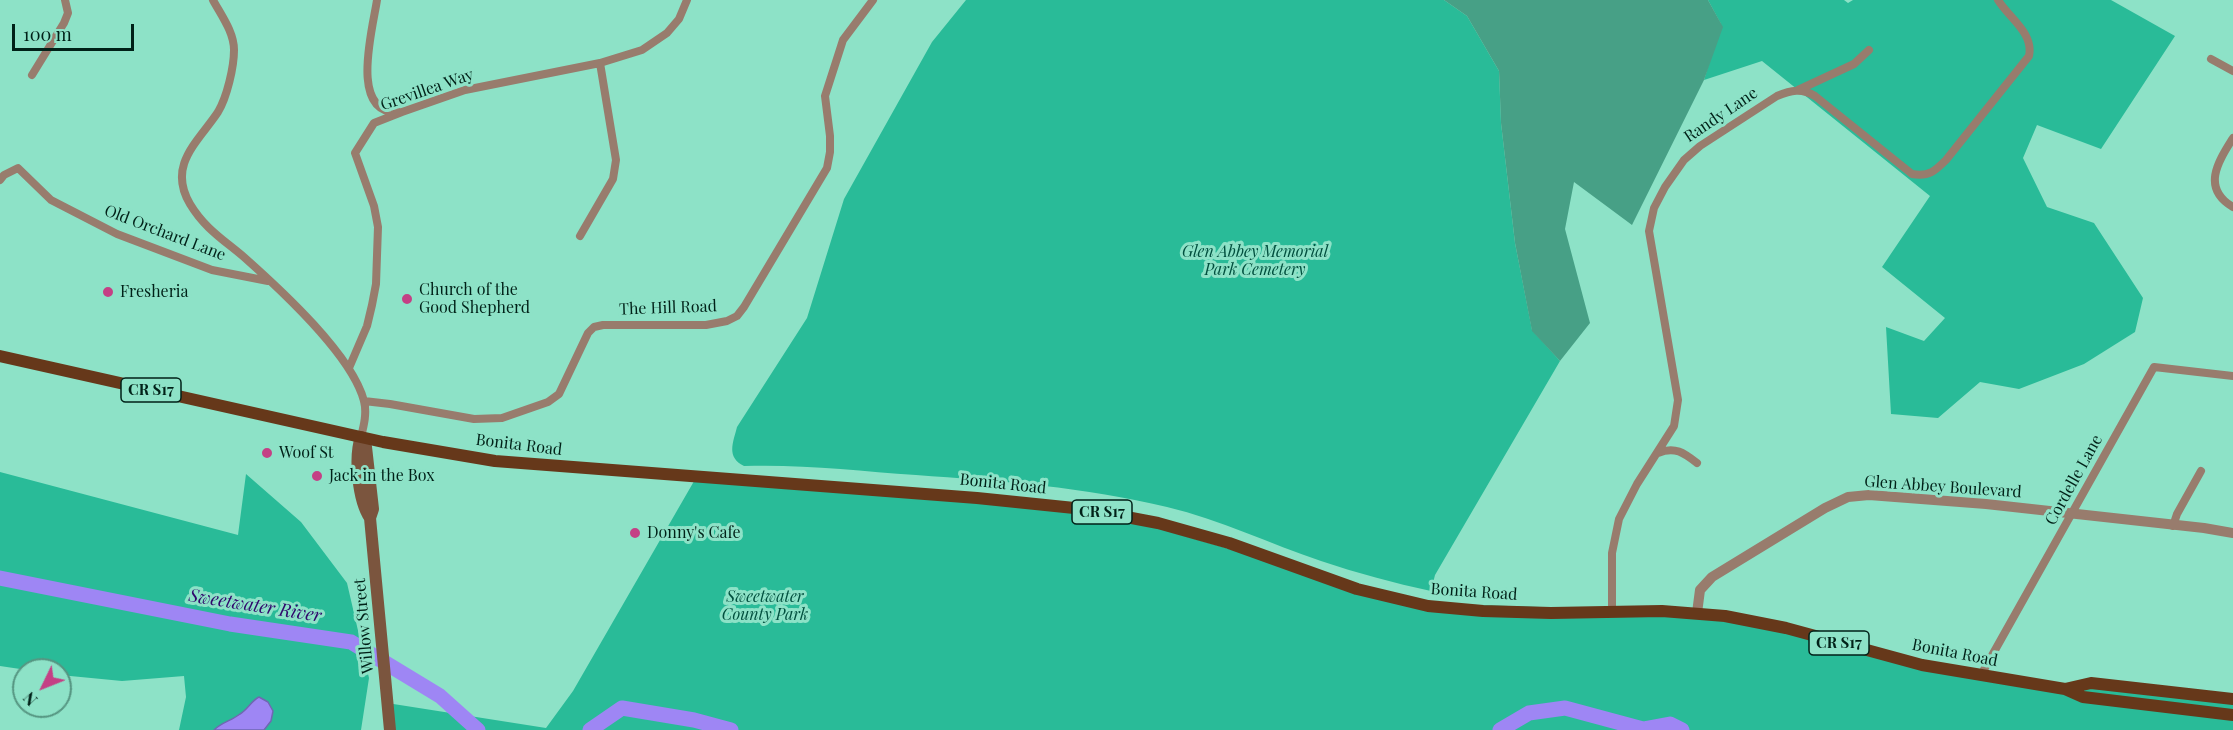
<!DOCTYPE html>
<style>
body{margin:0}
#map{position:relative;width:2233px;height:730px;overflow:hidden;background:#8de2c7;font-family:"Playfair Display",serif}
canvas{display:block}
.north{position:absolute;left:12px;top:658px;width:60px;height:60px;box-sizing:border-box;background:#8de2c7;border:2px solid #559581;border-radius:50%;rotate:227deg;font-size:16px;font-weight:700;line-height:24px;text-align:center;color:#002118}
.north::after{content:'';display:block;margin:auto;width:21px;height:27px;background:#c44085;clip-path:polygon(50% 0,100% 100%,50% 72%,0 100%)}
.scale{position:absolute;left:12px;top:24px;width:122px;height:27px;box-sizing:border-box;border:3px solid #002118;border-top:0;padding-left:8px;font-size:18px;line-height:21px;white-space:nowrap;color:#002118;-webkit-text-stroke:4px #8de2c7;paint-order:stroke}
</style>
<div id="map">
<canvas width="2233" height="730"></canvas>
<div class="north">N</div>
<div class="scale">100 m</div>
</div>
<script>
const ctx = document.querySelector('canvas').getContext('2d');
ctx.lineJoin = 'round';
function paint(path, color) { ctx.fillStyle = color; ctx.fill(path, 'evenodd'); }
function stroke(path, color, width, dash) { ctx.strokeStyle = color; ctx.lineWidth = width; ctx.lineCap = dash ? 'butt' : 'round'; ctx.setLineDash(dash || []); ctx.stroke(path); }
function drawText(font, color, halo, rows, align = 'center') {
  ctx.font = font + ' "Playfair Display",serif'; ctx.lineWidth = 6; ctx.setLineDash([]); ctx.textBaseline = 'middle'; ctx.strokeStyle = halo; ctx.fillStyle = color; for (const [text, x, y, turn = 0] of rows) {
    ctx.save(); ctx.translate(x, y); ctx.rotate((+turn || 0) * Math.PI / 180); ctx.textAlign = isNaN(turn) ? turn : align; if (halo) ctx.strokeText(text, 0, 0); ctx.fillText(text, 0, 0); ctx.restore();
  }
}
const green = new Path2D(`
 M966 0H1444L1467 16 1499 71 1501 123 1515 243 1532 330 1560 361 1435 575 1431 591C1394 583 1357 573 1321 561 1270 544 1221 520 1167 507 1085 487 1000 481 916 475 859 471 801 464 744 466 726 457 733 443 737 427L807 318 844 199 932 42Z
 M1708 0H1844L1848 3 1853 0H2111L2175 36 2101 149 2037 125 2023 158 2047 207 2094 223 2143 298 2135 332 2084 364 2019 389 1980 382 1938 418 1891 414 1886 327 1924 341 1945 318 1882 267 1930 196 1762 61 1704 80 1721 24Z
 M0 472 238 535 246 474 301 522 347 583 369 678 361 730H179L186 697 184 676 122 681 60 675V670H27L0 666Z
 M697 476 1102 512 1415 603 1696 612 1982 676 2233 704V730H389L387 703 546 728 573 691Z`);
const forest = new Path2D(`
 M1444 0H1708L1723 27 1704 80 1632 225 1574 182 1565 229 1590 323 1560 361 1532 331 1515 243 1501 123 1499 71 1467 16Z`);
const water = new Path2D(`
 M259 697 268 702 273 711 271 721 264 730H214C222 722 231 721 240 714 248 709 251 701 259 697Z`);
const river = new Path2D(`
 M0 578 230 624 351 642 440 696 478 730
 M590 730 622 708 694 720 731 730
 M1500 730 1529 713 1565 708 1643 729 1670 724 1682 730`);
const minor = new Path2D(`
 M213 0C221 15 234 32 234 50 234 67 227 97 218 112 198 142 167 165 190 204 205 229 224 240 245 258 281 290 352 355 364 401 367 413 364 425 361 437
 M377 0C373 28 348 115 399 112
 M2211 59 2233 71
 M32 75 64 23 68 13 65 0
 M1798 90 1854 64 1869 50
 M2233 138C2218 162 2201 188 2233 207
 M0 180 4 175 18 168 51 200 117 234 212 270 268 281
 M580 236 613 179 616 160 600 63
 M349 368 367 326 372 305 376 284 378 227 374 206 355 153 374 123 402 112 465 90 600 63 642 50 667 33 679 19 687 0
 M364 401 390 404 474 419 502 418 548 402 559 394 588 333 594 327 603 325H706L727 321 737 316 744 307 827 168 830 152V136L825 96 843 40 873 0
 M1658 453C1675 446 1684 453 1697 463
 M2173 526 2177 514 2201 471
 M1612 611V553L1619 519 1637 484 1674 426 1678 400 1649 231 1654 208 1665 187 1684 160 1700 146 1777 96C1791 90 1802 88 1815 96L1912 174C1929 177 1935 171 1946 160L2029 56C2034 33 2009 18 1998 0
 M1981 675 2154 367 2233 376`);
const tertiary = new Path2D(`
 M1697 613 1700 590 1712 577 1825 508 1848 497 1869 495 1986 504 2204 528 2233 533`);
const secondary = new Path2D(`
 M361 437 366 447 373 509 370 518 390 730
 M361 437C354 457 358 500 370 518`);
const primary = new Path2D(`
 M0 356 383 442 495 461 977 498 1084 509 1158 523 1229 543 1357 589 1428 606 1483 611 1551 613 1662 611 1725 616 1786 628 1922 665 2065 689 2083 697 2233 715
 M2065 689 2091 683 2233 699`);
const markers = [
 [108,292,6,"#c44085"],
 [407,299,6,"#c44085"],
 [267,453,6,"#c44085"],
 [317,476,6,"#c44085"],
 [635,533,6,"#c44085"]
];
const shields = [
 [151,390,60],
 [1102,512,60],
 [1839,643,60]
];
const shieldNames = [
 ["CR S17",151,390],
 ["CR S17",1102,512],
 ["CR S17",1839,643]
];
const streetNames = [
 ["Grevillea Way",427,90,-19],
 ["Randy Lane",1721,115,-34],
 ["Old Orchard Lane",165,233,21],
 ["The Hill Road",668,308,-2],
 ["Bonita Road",519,445,7],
 ["Cordelle Lane",2074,480,-61],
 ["Bonita Road",1003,484,6],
 ["Glen Abbey Boulevard",1943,487,4],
 ["Bonita Road",1474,592,4],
 ["Willow Street",364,626,-95],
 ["Bonita Road",1955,653,11]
];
const parkNames = [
 ["Glen Abbey Memorial",1255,252],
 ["Park Cemetery",1255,270],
 ["Sweetwater",765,597],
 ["County Park",765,615]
];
const poiNames = [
 ["Church of the",419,290],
 ["Good Shepherd",419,308],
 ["Fresheria",120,292],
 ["Woof St",279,453],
 ["Jack in the Box",329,476],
 ["Donny's Cafe",647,533]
];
const waterNames = [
 ["Sweetwater River",255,606,9]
];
paint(green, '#29bb98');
paint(forest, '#47a086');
paint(water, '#9e86f4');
stroke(water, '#6f68b2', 1.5);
stroke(river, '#9e86f4', 15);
stroke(minor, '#987c6d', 8);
stroke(tertiary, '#987c6d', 10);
stroke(secondary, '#7b553e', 12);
stroke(primary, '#66381a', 12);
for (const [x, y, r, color] of markers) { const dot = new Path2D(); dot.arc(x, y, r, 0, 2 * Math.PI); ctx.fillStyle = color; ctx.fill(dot); stroke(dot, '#8de2c7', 2); }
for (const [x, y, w] of shields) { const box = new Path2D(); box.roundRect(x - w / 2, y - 12, w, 24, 4.5); ctx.fillStyle = '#8de2c7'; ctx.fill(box); stroke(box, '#002118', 1.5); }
drawText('bold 15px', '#002118', null, shieldNames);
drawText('16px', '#002118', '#8de2c7', streetNames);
drawText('italic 16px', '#004f3e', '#8de2c7', parkNames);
drawText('16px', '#002118', '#8de2c7', poiNames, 'left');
drawText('italic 18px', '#30076c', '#8de2c7', waterNames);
</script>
